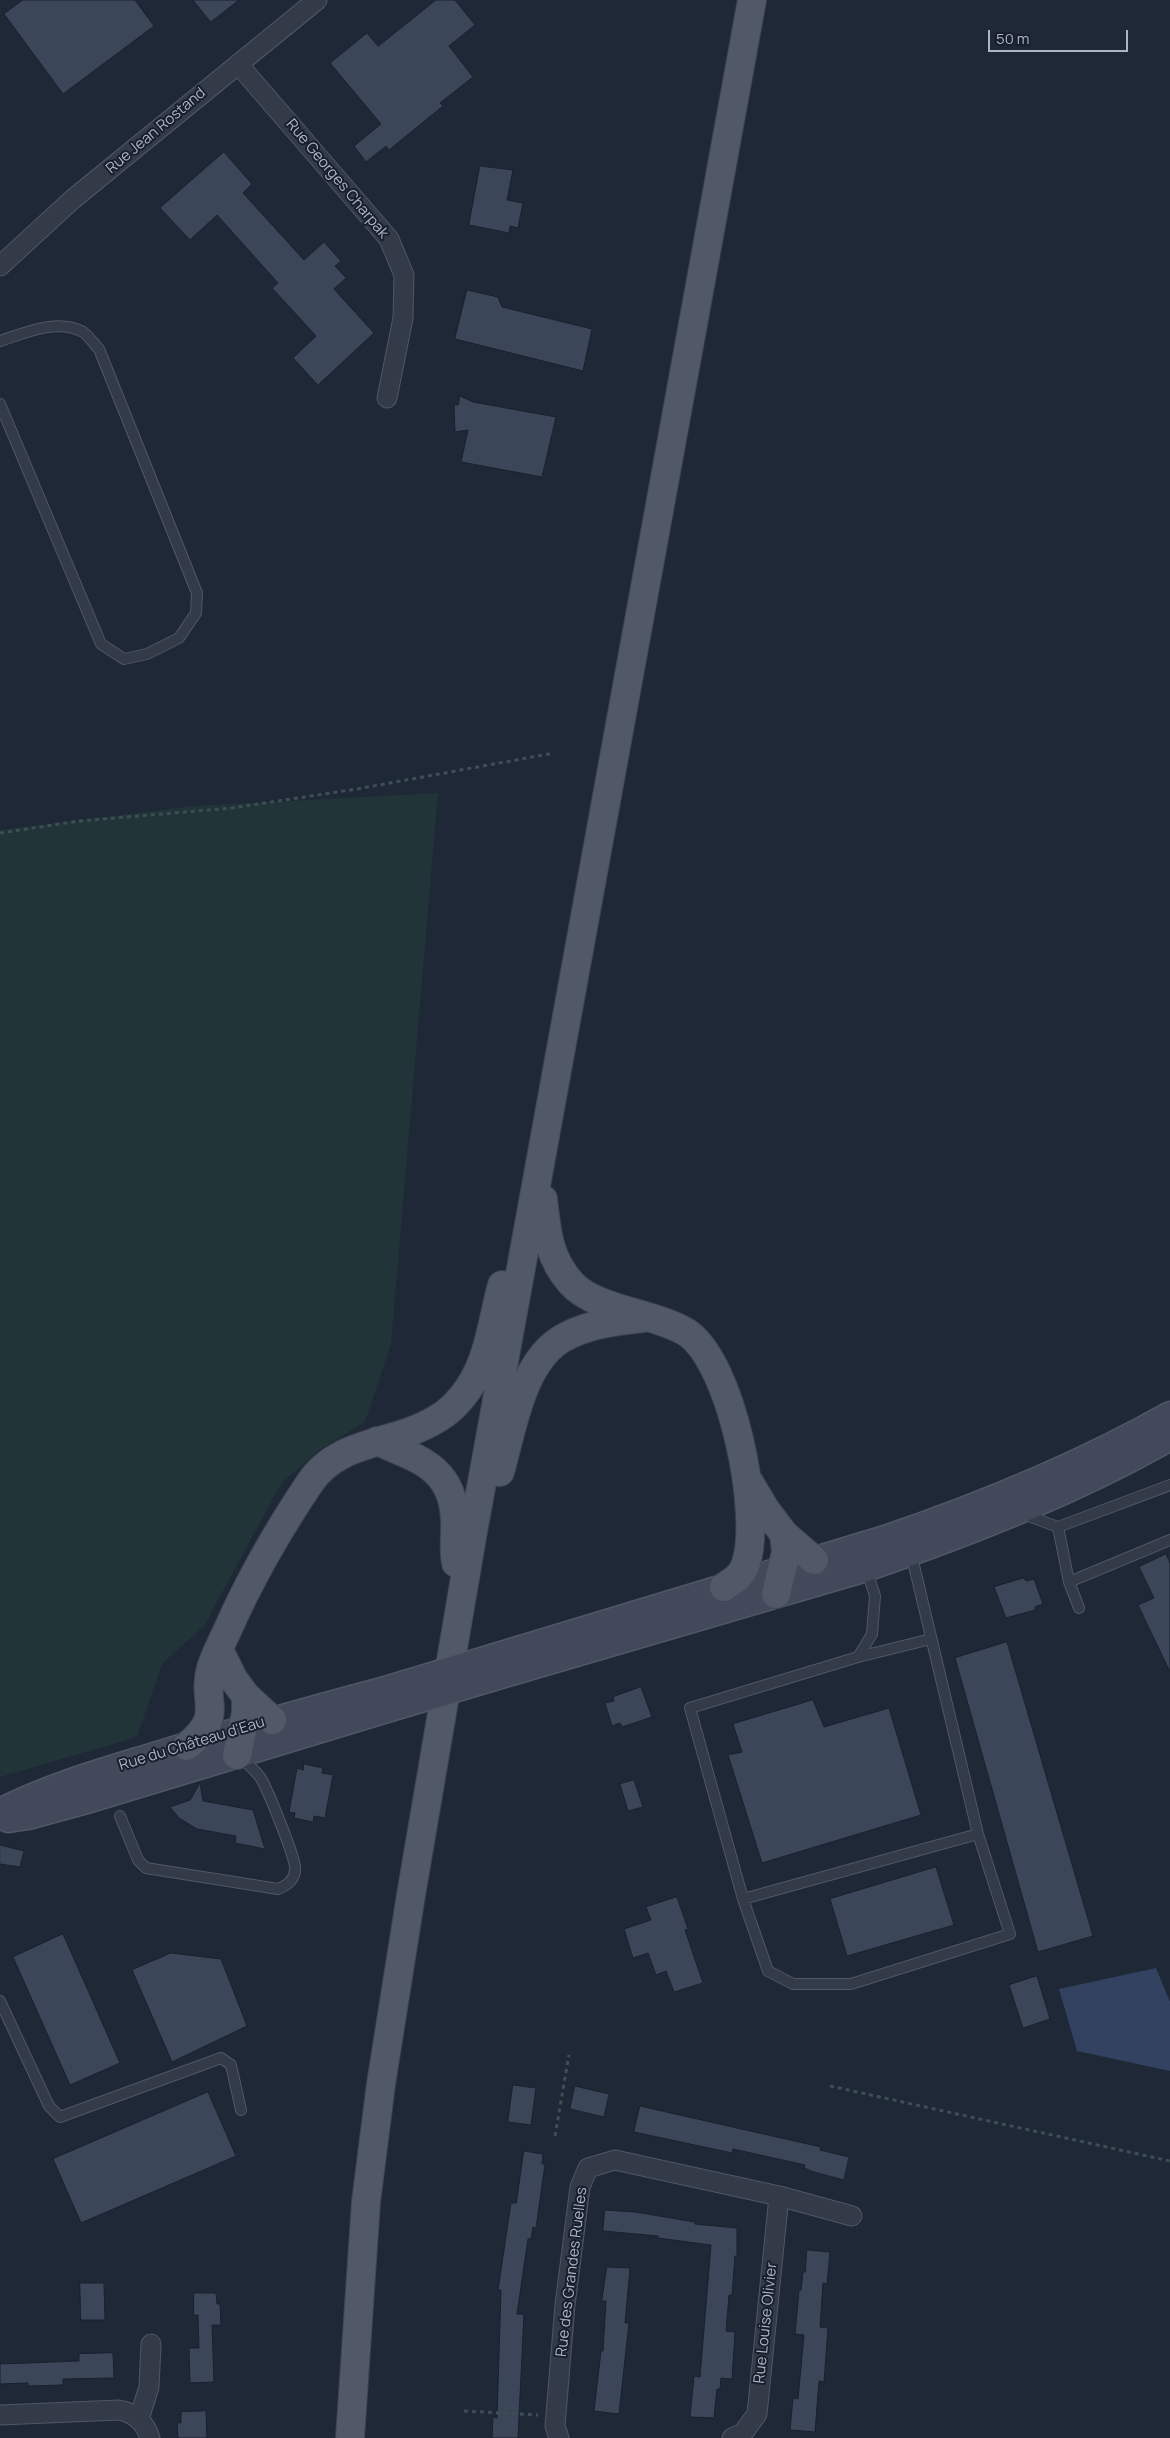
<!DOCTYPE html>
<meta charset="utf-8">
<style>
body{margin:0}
#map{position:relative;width:1170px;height:2438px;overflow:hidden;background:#1f2837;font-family:Manrope,sans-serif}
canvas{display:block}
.scale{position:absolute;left:988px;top:30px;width:140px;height:22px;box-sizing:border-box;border:2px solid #adb4c5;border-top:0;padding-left:6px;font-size:15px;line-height:18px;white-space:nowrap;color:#adb4c5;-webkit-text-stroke:4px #181f2c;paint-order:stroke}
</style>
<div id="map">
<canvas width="1170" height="2438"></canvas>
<div class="scale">50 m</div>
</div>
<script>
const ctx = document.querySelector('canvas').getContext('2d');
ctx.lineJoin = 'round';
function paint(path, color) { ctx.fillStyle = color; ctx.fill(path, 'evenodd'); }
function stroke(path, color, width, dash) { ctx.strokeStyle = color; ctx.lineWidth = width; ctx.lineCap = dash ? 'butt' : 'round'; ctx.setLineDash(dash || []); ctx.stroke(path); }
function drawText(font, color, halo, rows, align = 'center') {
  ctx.font = font + ' Manrope,sans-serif'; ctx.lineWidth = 4; ctx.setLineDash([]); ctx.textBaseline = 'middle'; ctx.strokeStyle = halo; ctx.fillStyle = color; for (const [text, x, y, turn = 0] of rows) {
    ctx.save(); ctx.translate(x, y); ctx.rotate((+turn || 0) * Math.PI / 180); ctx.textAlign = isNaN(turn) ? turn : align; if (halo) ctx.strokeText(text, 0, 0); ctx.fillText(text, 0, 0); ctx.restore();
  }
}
const green = new Path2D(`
 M438 793 391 1344 365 1422 319 1450 281 1484 204 1626 162 1664 137 1737 0 1777V830L193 806Z`);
const water = new Path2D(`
 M1156 1968 1170 2002V2071L1077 2051 1059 1989Z`);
const building = new Path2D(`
 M23 0H135L154 26 63 94 4 14Z
 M193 0H239L211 22Z
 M436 0H455L475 25 449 46 473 77 440 103 443 106 389 150 386 146 366 162 354 146 381 124 330 63 367 33 378 46Z
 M224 152 252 184 243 193 304 260 324 242 341 261 335 266 346 278 334 289 374 333 318 385 293 358 316 336 272 288 278 283 217 215 190 240 160 208Z
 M480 166 513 170 507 200 523 203 518 228 510 226 509 233 469 225Z
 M467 290 498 297 502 307 592 329 583 371 455 339Z
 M460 396 473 402 556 417 542 477 461 462 468 430 455 432 454 405H458Z
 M1166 1554 1170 1563V1672L1138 1605 1154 1598 1139 1567Z
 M1024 1578 1026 1581 1034 1579 1043 1604 1035 1607V1610L1006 1618 994 1587Z
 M1007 1642 1093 1936 1038 1952 955 1658Z
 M641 1687 652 1717 622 1727 620 1723 612 1726 605 1703 614 1701 613 1697Z
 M813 1700 824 1727 889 1708 921 1815 762 1863 728 1755 742 1752 733 1724Z
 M304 1764 323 1768 322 1773 333 1775 325 1818 314 1816 313 1822 294 1818 295 1813 289 1812 297 1768 303 1770Z
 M634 1780 643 1807 628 1811 620 1784Z
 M200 1783 203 1801 253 1810 265 1849 235 1843 236 1836 197 1829 179 1818 170 1807 190 1800Z
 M0 1845 24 1851 20 1867 0 1864Z
 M936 1867 954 1925 847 1956 830 1899Z
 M677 1897 688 1929 685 1930 703 1983 674 1992 666 1971 656 1975 648 1953 633 1958 624 1929 651 1920 646 1907Z
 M63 1934 120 2063 70 2085 13 1957Z
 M171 1953 221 1959 247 2026 172 2062 132 1970Z
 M1037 1976 1050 2019 1023 2028 1009 1985Z
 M513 2085 536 2088 531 2125 508 2122Z
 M575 2086 609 2094 604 2117 570 2109Z
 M208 2092 236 2156 81 2223 53 2159Z
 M640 2106 821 2147 820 2150 849 2157 844 2180 814 2172 804 2168 805 2165 733 2149 732 2153 634 2132Z
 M524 2151 543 2154 542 2164H545L536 2228 533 2227 531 2239H528L517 2314H524L518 2438H492L493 2417 497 2418 501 2290H498L511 2203H516Z
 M605 2210 635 2212 695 2222V2224L737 2228V2256H735L732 2295H729L726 2331 735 2332 732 2379 721 2378 720 2389H717L714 2418 690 2417 694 2376 700 2377 711 2245 658 2238V2236L603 2231Z
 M807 2250 830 2252 827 2284 823 2283 820 2327 828 2328 824 2382 819 2381 815 2432 790 2430 793 2398 798 2399 804 2335 795 2334 799 2290H801L803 2272H805Z
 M607 2267 630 2268 625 2323H629L619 2414 594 2411 601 2351H603L606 2301H602Z
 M80 2283H104L105 2320H81Z
 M194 2293H216L217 2304H220L221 2325H212L214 2382 190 2383 189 2348H199L198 2315H194Z
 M113 2353 114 2378 63 2379V2385L28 2386V2383L0 2384V2364L79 2361V2354Z
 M206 2411 207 2438H178L177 2423H181V2412Z`);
const path = new Path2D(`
 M0 833 79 821 232 808 357 789 554 753
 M830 2086 1170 2161
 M555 2136 569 2055
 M464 2411 538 2415`);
const lane = new Path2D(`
 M0 341C25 333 57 318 83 332 89 336 94 344 99 349L197 593 196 613 179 638 147 654 124 659 101 644 0 404
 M1023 1514 1058 1527 1170 1485
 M1058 1527 1069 1582 1170 1540
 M882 1540 911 1553 978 1834 743 1899 690 1708 858 1657 872 1634 875 1596 866 1568Z
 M1069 1582 1079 1608
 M858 1657 931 1639
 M120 1816 138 1860 146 1868 278 1889C288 1885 296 1879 295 1867 294 1855 267 1787 260 1777 254 1769 245 1762 238 1755
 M743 1899 768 1971 793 1984H851L1010 1934 978 1834
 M0 2001 49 2106 60 2117 221 2058 231 2065 241 2110`);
const street = new Path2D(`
 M238 64 389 239 404 275 403 318 387 398
 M0 266 73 199 317 0
 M0 2415 119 2410C135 2413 145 2422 150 2438
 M139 2419 149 2387 151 2344
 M559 2438 555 2426 565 2305 580 2187 588 2168 615 2160 779 2196 852 2216
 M732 2438 743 2433 757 2414 779 2196`);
const secondary = new Path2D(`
 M495 1657 882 1540C982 1506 1078 1467 1170 1415
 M494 1677 866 1568C970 1532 1073 1492 1170 1437
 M0 1812C49 1787 102 1772 154 1756 232 1732 310 1710 389 1689
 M8 1819 28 1816 83 1801 390 1708`);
const primary = new Path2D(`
 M543 1199C547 1232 548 1257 571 1283 595 1310 655 1313 686 1332 732 1361 762 1514 746 1563 743 1575 733 1581 724 1587
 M377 1441C418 1459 453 1467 455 1520 456 1535 453 1549 456 1563
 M500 1472C512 1430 522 1359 565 1337 589 1324 616 1321 643 1318
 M749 1482 765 1509 784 1534 814 1560
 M776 1594 786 1552 784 1534
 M219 1650 234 1680 246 1696 272 1720
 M187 1746C226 1714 201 1704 211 1668 215 1655 222 1642 228 1629 250 1579 279 1529 309 1484 338 1439 394 1445 435 1420 450 1412 461 1400 470 1386 489 1358 493 1317 502 1285
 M237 1755 246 1713V1696
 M350 2438 366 2202 381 2084 411 1895 472 1537 752 0`);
const secondaryBridge = new Path2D(`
 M389 1689 495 1657
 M390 1708 494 1677`);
const streetNames = [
 ["Rue Jean Rostand",156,131,-40],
 ["Rue Georges Charpak",337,179,50],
 ["Rue du Château d'Eau",192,1744,-17],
 ["Rue des Grandes Ruelles",572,2272,-83],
 ["Rue Louise Olivier",766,2323,-84]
];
paint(green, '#213438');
paint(water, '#324260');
paint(building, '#3b4658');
stroke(building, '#1a212e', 1);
stroke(lane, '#505766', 12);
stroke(street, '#505766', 21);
stroke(secondary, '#505766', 29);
stroke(primary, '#3c4351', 30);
stroke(path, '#3c5053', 3, [4, 4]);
stroke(lane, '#333a48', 10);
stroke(street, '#333a48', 19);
stroke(secondary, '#41495b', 26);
stroke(primary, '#515968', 28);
stroke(secondaryBridge, '#505766', 29, []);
stroke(secondaryBridge, '#41495b', 26);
drawText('15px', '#adb4c5', '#181f2c', streetNames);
</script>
